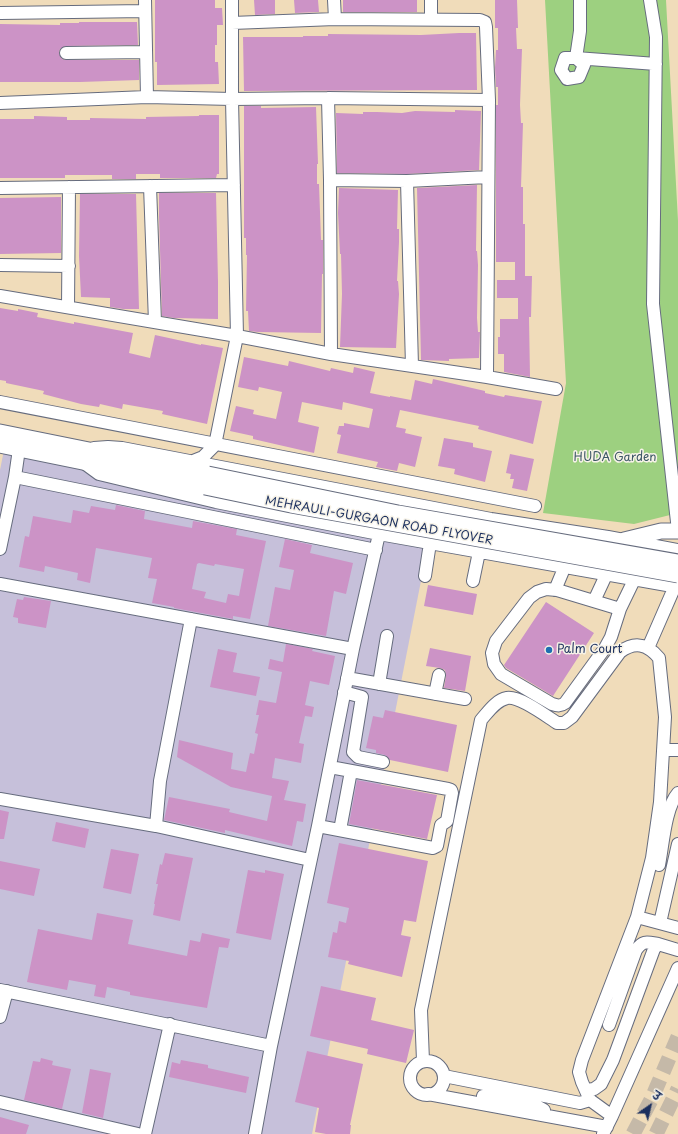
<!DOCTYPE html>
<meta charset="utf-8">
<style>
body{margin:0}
#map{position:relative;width:678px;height:1134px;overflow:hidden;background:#f0dcba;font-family:"Playpen Sans","Playpen Sans Deva",sans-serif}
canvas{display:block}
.north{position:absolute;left:630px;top:1086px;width:40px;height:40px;-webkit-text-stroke:3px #f7f3e8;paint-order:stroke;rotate:34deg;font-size:11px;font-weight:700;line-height:16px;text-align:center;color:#1b2f5e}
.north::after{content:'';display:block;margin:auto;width:14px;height:18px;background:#1b2f5e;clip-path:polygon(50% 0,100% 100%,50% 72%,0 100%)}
</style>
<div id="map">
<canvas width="678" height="1134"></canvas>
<div class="north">उ</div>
</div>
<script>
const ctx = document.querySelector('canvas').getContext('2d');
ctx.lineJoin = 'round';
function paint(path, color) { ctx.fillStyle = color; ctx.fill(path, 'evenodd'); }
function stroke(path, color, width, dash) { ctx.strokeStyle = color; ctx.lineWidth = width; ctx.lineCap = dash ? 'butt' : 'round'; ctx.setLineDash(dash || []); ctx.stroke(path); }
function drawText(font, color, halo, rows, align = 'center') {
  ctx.font = font + ' "Playpen Sans",sans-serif'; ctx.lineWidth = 3; ctx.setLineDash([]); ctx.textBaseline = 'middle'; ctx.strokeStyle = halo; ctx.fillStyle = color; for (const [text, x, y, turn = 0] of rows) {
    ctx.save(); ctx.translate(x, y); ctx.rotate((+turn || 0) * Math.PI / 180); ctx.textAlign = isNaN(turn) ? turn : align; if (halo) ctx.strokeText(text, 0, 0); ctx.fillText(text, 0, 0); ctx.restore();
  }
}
const industrial = new Path2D(`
 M6 440 432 525 312 1134H0V470Z`);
const green = new Path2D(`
 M545 0H666L678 221V510L670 515 634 524 543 513 566 383Z`);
const building = new Path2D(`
 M155 0H215V8H222L223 25H217V45H215V62H218L219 84 157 85V62H155Z
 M254 0H275V14L255 15Z
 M294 0H318L319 12 295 13Z
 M343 0H417V12H343Z
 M495 0H517L518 28H516L517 49H522L520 105 521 123H523L521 187H523V224H525V276H532L531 317H529L530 377 504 372V354H498V337H500V319H518V298H497V280H515V262H496V105H498V87H496L495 68 496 50H498V28H495Z
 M79 22H137L138 45 66 46 60 49 59 53 62 59 66 60H139V80L80 82H0V24L60 25V23H79Z
 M459 33H476L477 90 244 91 243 37H303V36H328V34L421 35Z
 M244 106H261V108L316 107 318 164H317V184H319L321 240H323V274H322L321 333 258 332 249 331 248 311H246L247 255H246V238H244Z
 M455 110 481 111 479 170 407 174 337 173 336 113 363 114V112H377L402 113 415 111 455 112Z
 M199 115H219V174H217L216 178H160V174H136V179H112V175H65V178H0V119H34V116L67 117V120H90V118L146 119V117L199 116Z
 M477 185 476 251H477L478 265 477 318 478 332H480L479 358 449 359V361L421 360 417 188Z
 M339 188 398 190 397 229H399V242L397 281H398L399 294 396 348 340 347 342 294 341 254H340L338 213Z
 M159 193H216L218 282V319L174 318 162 316 159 216Z
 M80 194H136L139 309H123L110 307V298L81 297 79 256Z
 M61 197V253L0 254V198Z
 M0 308 18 311V309L38 313 37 317 74 324V322L133 333 129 353 150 358 155 335 201 345V344L223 348 207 424 162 414 163 411 123 404 122 409 100 404 99 407 81 404 43 394 44 391 6 383V381L0 380Z
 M244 357 288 366 289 361 330 371 331 368 353 373 354 367 375 372 370 393 390 397V396L411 400 415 380 432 384 433 379 485 391V393L504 397 505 395 542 401 533 444 478 429 479 426 400 410 396 427 406 429 405 433 422 437 415 467 399 463 397 471 376 467 378 462 337 453 341 435 337 434 339 426H344V423L369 428 373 409 343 402 342 410 302 402 298 422 319 427 314 453 253 439V436L230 431 236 406 254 410 253 414 276 419 282 392 259 387 258 391 238 387Z
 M444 438 473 443V447L492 451 485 482 454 474 455 469 438 466Z
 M510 454 534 459 527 491 512 488 514 479H510L511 474 506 473Z
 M116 505 145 511 144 519 192 528 193 521 237 529 236 535 266 541 250 619 233 616V619L174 608V607L152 603 157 579 148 578 152 558 96 548 90 583 77 580 78 573 45 566 44 572 19 567 25 536 29 537 33 516 71 523 73 510 89 513 91 506 115 510ZM199 563 214 566 215 564 244 569 239 596 228 594 226 603 204 598 206 592 192 589 197 564Z
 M285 539 312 545 310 553 353 563 346 594 334 591 326 636 268 626 275 587 290 590 294 570 279 567Z
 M428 585 477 594 473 615 424 606Z
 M24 597 51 601 46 628 18 623V618L13 617 17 599 23 600Z
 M546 602 594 633 553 696 506 668 504 665Z
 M286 644 313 649 312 651 335 656 329 685 310 681 305 705 314 707 312 717 305 716 299 743 304 744 301 763 275 758 272 778 289 781 284 800 306 804 303 822 297 821 292 846 225 830V833L164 820 169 797 230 809 229 812 267 821 272 796 231 787 177 757 179 740 233 753 231 769 246 772 250 753 254 754 258 734 255 733 259 715H256L259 700 276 703 282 672 268 669 270 659 283 662Z
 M430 648 471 656 465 691 444 688 446 676 445 670 440 668 426 666Z
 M218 649 237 653 233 672 260 677 256 696 210 687Z
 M385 710 457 725 448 772 390 760 385 755 376 753V750L366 748 373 716 383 718Z
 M357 780 437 795 427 839 349 824Z
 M0 810 9 812 4 839H0Z
 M56 822 89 829 85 848 52 841Z
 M339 843 428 861 416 922 404 920 401 935 411 937 402 977 348 964 349 961 328 957 333 932 337 933 339 921 346 923 349 908 327 903Z
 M111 849 139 854 131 894 103 888Z
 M165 853 193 858 180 921 153 915 155 904H154L158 884H156L160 864 162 865Z
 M0 861 40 869 34 896 0 889Z
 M248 870 265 873V870L284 874 271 940 236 933Z
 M97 913 133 920 128 944 187 956 190 940 200 942 202 933 230 939 228 948 219 947 207 1008 130 995V992L107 987 105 998 94 996 96 985 69 980 67 990 27 982 38 929 92 940Z
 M321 986 376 998 371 1020 414 1030 406 1063 367 1054 368 1049 310 1036Z
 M307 1051 363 1064 350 1125H351L350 1134H326L315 1132 319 1108 295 1102Z
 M41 1058 53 1061 52 1065 71 1069 62 1109 24 1100 33 1061 40 1062Z
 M181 1060 208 1065V1068L249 1077 246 1093 169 1077 172 1062 180 1064Z
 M90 1069 111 1073 103 1118 82 1113Z
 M0 1117 29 1125 26 1134H0Z`);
const majorTunnel = new Path2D(`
 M633 1134 652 1098 678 1037
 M656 1134 678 1089`);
const minor = new Path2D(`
 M145 0 147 97
 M334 0 335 19
 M650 0 656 37 653 304 678 531
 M0 13 145 11
 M431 19V0
 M232 23 335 19 480 20 485 22 486 27 489 100 487 377
 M66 53 146 52
 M576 58 584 65 579 77 567 79 561 70 565 58H576L656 64
 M576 58 580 31V0
 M328 98 330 180 331 354
 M0 103 147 97 232 99 328 98 489 100
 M330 180 407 181 488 177
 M407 181 412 366
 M150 186 155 322
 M0 188 234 185
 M0 265 69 266
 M0 296 237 336 331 354 487 377 556 389
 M68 307 69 187
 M0 402 535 506
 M94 448 108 447 122 448 491 519 608 537 678 550
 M193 461 203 457 215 445 237 336 232 99V0
 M84 463 99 474 216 502 379 534 678 587
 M15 477 376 550
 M0 549 15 477 19 449
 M425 576 430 543
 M473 581 479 552
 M0 584 353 649
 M555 590 565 566
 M594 601 607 573
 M620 609 557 590 546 589 537 592 529 598 496 641 492 653 494 664 501 674 552 704C558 706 561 706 565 703L605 648 611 637 620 609 635 578
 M648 648 675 586
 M347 678 465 699
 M379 684 387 636
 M344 692 362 697 353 752 358 757 383 762
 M435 694 439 675
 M663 750H678
 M0 799 156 826 310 860
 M156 826 160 781 191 619
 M318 826 433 848 437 846 441 825 447 821 452 793 451 790 448 789 330 767
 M340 830 351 771
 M659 865C663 845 665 808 678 793
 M637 917 678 928
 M660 923 678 844
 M0 990 271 1046
 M0 1017 7 991
 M609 1025 636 950C643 940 647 942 658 944
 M423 1061 421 1010 481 720C488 712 496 700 507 698 520 696 546 716 557 723H564L572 717 620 652C635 641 647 644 659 658L665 717 660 802 652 858 637 917 582 1060 579 1072 582 1082 590 1100 612 1116
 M410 1078a17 17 0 1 1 34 0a17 17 0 1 1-34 0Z
 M444 1076 580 1103 590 1100
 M586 1090 594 1089 601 1084 613 1060 654 949 658 944 678 950
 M428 1094 607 1127
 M483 1096C501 1099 529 1100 544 1110
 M0 1102 138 1134
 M145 1134 170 1024
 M255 1134 271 1046 318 826 353 649 379 534
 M603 1134 612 1116 678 968`);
const major = new Path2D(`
 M0 432 208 474
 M0 445 205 487
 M624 540 661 531H678`);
const majorBridge = new Path2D(`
 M208 474 398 513 678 562
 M205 487 291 505 678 575`);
const markers = [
 [549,650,4,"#1f6fb2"]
];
const parkNames = [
 ["HUDA Garden",615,458]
];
const streetNames = [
 ["MEHRAULI-GURGAON ROAD FLYOVER",379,521,10]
];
const poiNames = [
 ["Palm Court",557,650]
];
paint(industrial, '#c6c0da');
paint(green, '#9dd080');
paint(building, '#cc93c6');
stroke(majorTunnel, '#c5b9a8', 15, [15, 8]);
stroke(minor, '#666c7e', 14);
stroke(major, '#666c7e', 17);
stroke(minor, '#fff', 12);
stroke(major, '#fff', 15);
stroke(majorBridge, '#666c7e', 17, []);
stroke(majorBridge, '#fff', 15);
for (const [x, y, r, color] of markers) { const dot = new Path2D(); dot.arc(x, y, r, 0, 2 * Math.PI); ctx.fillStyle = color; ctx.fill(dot); stroke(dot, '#f7f3e8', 1.5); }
drawText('12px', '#3c5766', '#f7f3e8', parkNames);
drawText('12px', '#1b2f5e', '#f7f3e8', streetNames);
drawText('12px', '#1b2f5e', '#f7f3e8', poiNames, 'left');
</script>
